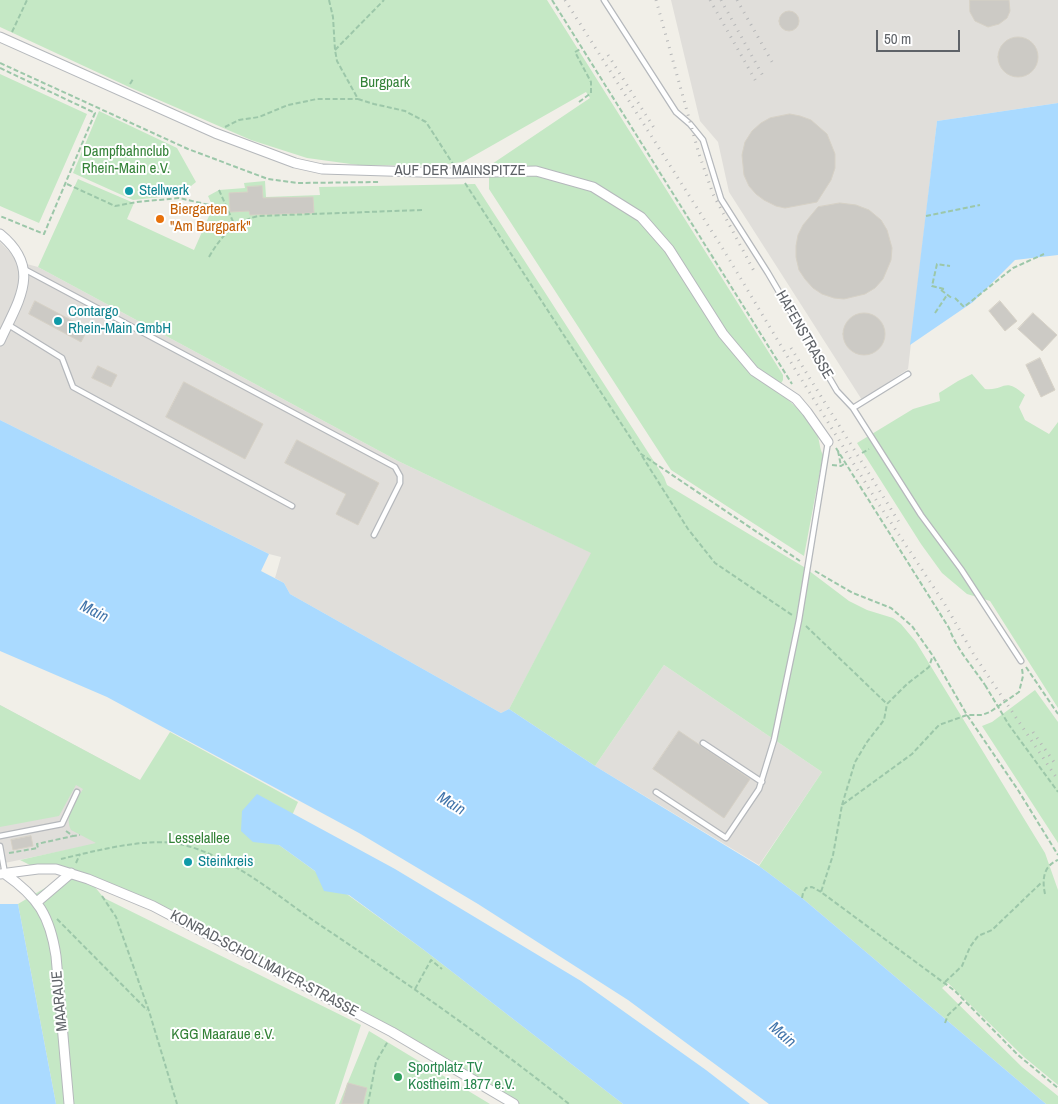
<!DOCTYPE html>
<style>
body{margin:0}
#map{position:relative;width:1058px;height:1104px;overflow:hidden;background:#f1efe8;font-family:"Archivo Narrow",sans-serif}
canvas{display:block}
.scale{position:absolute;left:876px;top:30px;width:84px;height:22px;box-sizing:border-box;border:2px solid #5f6368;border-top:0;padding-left:6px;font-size:15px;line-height:18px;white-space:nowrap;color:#5f6368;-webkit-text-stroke:4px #fff;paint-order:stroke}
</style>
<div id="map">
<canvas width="1058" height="1104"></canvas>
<div class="scale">50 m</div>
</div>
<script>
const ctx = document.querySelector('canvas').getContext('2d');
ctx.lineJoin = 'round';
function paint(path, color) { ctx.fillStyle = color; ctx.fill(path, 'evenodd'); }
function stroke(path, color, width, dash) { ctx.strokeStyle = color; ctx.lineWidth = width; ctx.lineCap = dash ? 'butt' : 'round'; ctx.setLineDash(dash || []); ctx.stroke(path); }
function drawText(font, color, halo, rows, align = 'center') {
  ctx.font = font + ' "Archivo Narrow",sans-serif'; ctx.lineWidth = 4; ctx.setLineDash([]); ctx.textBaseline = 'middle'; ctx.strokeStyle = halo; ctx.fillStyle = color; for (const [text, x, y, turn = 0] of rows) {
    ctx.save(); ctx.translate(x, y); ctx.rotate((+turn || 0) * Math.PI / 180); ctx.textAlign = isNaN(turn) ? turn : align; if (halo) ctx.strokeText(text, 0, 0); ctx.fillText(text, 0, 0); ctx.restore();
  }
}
const industrial = new Path2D(`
 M671 0H1058V103L937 121 908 369 862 400 729 192 718 142 700 121Z
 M0 242 10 252 16 261 38 267 398 461 592 553 509 709 501 713 290 594 284 583 275 578 281 557 269 554 0 420Z
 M664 665 822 772 759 865 595 766Z
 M0 705 140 780 105 842 0 864Z`);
const green = new Path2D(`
 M0 0H547L783 375V380L780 385V393C792 403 809 418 816 432 820 439 819 448 823 455L804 556 671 470 489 189V166L590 98 586 92 463 162 430 166 358 165 307 158 251 140 129 87 0 27Z
 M0 74 87 114 39 223 0 206Z
 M99 111 177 148 196 182 180 195 133 200 73 173Z
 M78 179 134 203 127 219 194 250 213 207 208 196 219 190 245 188 244 183 265 181 266 197 320 195 319 187 475 184 664 477 667 485 804 567 849 601 867 610 893 618 901 624 916 642 1045 853 1058 890V1085L1024 1057 948 983 942 988 1022 1067 1058 1096V1104H1046L802 898 759 866 822 772 664 665 595 766 509 709 591 553 398 461 38 267Z
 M972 374 985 389C1006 391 1003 376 1025 395L1019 407 1025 420 1049 434 1058 422V708L990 601 967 594 942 573 921 544 857 443 913 409 940 401 939 393 958 381Z
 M1035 690 1058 722V843L982 726 992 722Z
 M0 705 140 780 170 732 298 802 279 845 424 950 623 1104H514L231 946 89 880 104 898 361 1025 335 1104H56L18 904 70 873 38 869 20 860 96 843 71 830C64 815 75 802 83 789L76 785 59 816 0 827Z
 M369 1031 490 1104H339Z`);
const water = new Path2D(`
 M1058 103V255L1015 260 973 302 910 345 937 121Z
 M0 420 269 554 261 571 284 583 290 594 501 713 509 709 595 766 759 866 802 898 1046 1104H769L628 1000 478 904 359 833 107 697 0 651Z
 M257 794 395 869 581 981 706 1070 750 1104H623L424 950 349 895 324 891 315 871 279 845 253 842 241 831 242 811Z
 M0 904H18L56 1104H0Z`);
const building = new Path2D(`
 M970 0H1009L1010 11 1007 18 999 24 988 27 975 21 970 12Z
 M779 21a10 10 0 1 1 20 0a10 10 0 1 1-20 0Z
 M998 57a20 20 0 1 1 40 0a20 20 0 1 1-40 0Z
 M790 114 800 116 811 120 827 134 835 154V168L831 180 817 202 785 208 776 206 764 200 756 194 749 186 744 175 742 155 745 142 752 131 761 123 770 118Z
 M262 186 263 198 313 197 314 213 250 215 249 211 230 212 229 193 248 192 247 187Z
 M840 203 856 205 869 210 881 220 887 230 892 248 891 260 883 279 875 288 865 294 844 299 834 298 822 294 813 288 805 279 799 270 796 257V246L798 235 803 225 818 207Z
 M35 301 88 329 81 342 29 314Z
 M1000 301 1017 321 1005 331 989 311Z
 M843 334a21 21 0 1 1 42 0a21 21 0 1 1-42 0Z
 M1033 313 1057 335 1042 351 1018 329Z
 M1040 358 1055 390 1041 397 1026 365Z
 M98 366 117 375 111 387 92 378Z
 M184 382 263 424 245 459 166 417Z
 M297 440 379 483 358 525 336 514 346 494 285 463Z
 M679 731 750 779 724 818 653 769Z
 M31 836 33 846 13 850 11 840Z
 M348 1083 367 1088 363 1104H342Z`);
const path = new Path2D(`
 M329 0 333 17 335 50 337 61 358 99 374 104 405 111 426 122 453 164
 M552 0 792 384
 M12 32 27 0
 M335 50 384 0
 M0 63 188 149 268 179 298 183 379 182
 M0 68 95 113 44 234 0 216
 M130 84 133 79
 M579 102 591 93V82L575 52 582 48
 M225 127 239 120 259 117 288 105 317 99H358
 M465 183 641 454 800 561
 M67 184 115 206 137 202 179 198 227 209
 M219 190 235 226
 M926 216 980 205
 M209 257C221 236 234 222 258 216L422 210
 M944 289 932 286 937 264 950 266
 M941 290 953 299
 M955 298 964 307 1013 268 1044 254
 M935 313 947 295
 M836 448 949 628C957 650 973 667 985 685
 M838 451 841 466
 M862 453 869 449
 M642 456 688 529 715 563 792 615
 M832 465 841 466 844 464
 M815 571 853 593 891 608 912 626 933 656 967 715 1018 790 1058 855
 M806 626 887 704
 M1026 667 1058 714
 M1022 669 1023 676 1019 692 990 712 982 715H967L939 725 912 754 842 805 833 855 821 892 955 991 1018 1055 1058 1088
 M842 805 855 762 867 742 884 720 887 704 907 684 929 667 932 658
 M66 831 73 836 80 835
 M9 853 38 848 37 844 73 836
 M61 859C95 851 150 836 184 845 233 858 274 893 314 921 401 979 488 1039 569 1104
 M76 863 80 854
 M1045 894C1042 880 1043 866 1058 860
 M102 896 116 917 149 1011 177 1104
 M802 898 803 893 806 888 812 887 821 892
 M57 919 147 1010
 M945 982 962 966 970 947 978 936 992 930 1042 882
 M415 989 431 960 442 969
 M945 1023 948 1015 964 1000
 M368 1104 376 1062 388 1041`);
const service = new Path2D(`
 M604 0 676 112 690 124 703 140 721 199 768 273 837 391 853 408 921 515 961 569 1021 661
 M24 269 395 467 400 476V483L374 535
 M7 324 62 358 73 387 292 506
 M853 408 908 374
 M703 743 762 782
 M656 792 726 838 759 789 774 740 799 620 828 442
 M0 836 62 824 77 792
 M0 846 5 874`);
const minor = new Path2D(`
 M0 37 215 133 295 163 322 169 451 173 536 171 593 187 641 217 669 249 723 334 754 371 796 399 807 412 828 442
 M0 234C43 269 18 301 0 341
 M0 874 38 869H56L88 879 153 906 392 1032 514 1104
 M5 874C38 897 50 916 56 956L69 1104
 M37 902 71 873`);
const rail = new Path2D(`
 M565 0 723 249 795 369 878 503 944 603 974 655 1058 780
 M656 0 699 154 713 194 755 273
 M710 0 758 85
 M721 0 763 76
 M737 0 775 67
 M608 55 656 131
 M791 348 899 522
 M1033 732 1056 765`);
const pathBridge = new Path2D(`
 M985 685 1009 725 1058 792`);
const markers = [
 [129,191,5,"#0f9aa8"],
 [160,219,5,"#e8710a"],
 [58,321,5,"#0f9aa8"],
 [188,862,5,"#0f9aa8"],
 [398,1077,5,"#2e9e5b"]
];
const parkNames = [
 ["Burgpark",385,83],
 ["Dampfbahnclub",126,152],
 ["Rhein-Main e.V.",126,169],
 ["Lesselallee",199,839],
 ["KGG Maaraue e.V.",223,1035]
];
const streetNames = [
 ["AUF DER MAINSPITZE",460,171],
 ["HAFENSTRASSE",804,335,60],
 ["KONRAD-SCHOLLMAYER-STRASSE",264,964,28],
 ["MAARAUE",60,1001,-95]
];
const cultureNames = [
 ["Stellwerk",139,191],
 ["Contargo",68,312],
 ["Rhein-Main GmbH",68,329],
 ["Steinkreis",198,862]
];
const foodNames = [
 ["Biergarten",170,210],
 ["\"Am Burgpark\"",170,227]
];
const leisureNames = [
 ["Sportplatz TV",408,1068],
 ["Kostheim 1877 e.V.",408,1085]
];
const waterNames = [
 ["Main",94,612,27],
 ["Main",451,804,32],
 ["Main",782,1035,41]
];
paint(industrial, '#e0deda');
paint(green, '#c5e8c5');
paint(water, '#aadaff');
paint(building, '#cccac5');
stroke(building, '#d6d1c6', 1);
stroke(service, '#b5b8bc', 7);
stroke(minor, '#b5b8bc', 11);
stroke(path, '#9cc7a9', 2, [5, 2.5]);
stroke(service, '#fff', 4.5);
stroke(minor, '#fff', 9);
stroke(rail, '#b6b7b8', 3, [1, 6]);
stroke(pathBridge, '#9cc7a9', 2, [5, 2.5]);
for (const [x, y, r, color] of markers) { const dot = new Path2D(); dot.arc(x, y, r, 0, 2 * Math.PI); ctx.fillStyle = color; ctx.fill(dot); stroke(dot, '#fff', 2); }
drawText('15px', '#348238', '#fff', parkNames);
drawText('15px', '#5f6368', '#fff', streetNames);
drawText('15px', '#0d838f', '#fff', cultureNames, 'left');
drawText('15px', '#c56008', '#fff', foodNames, 'left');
drawText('15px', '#27864d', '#fff', leisureNames, 'left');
drawText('italic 16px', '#4174aa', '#fff', waterNames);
</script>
